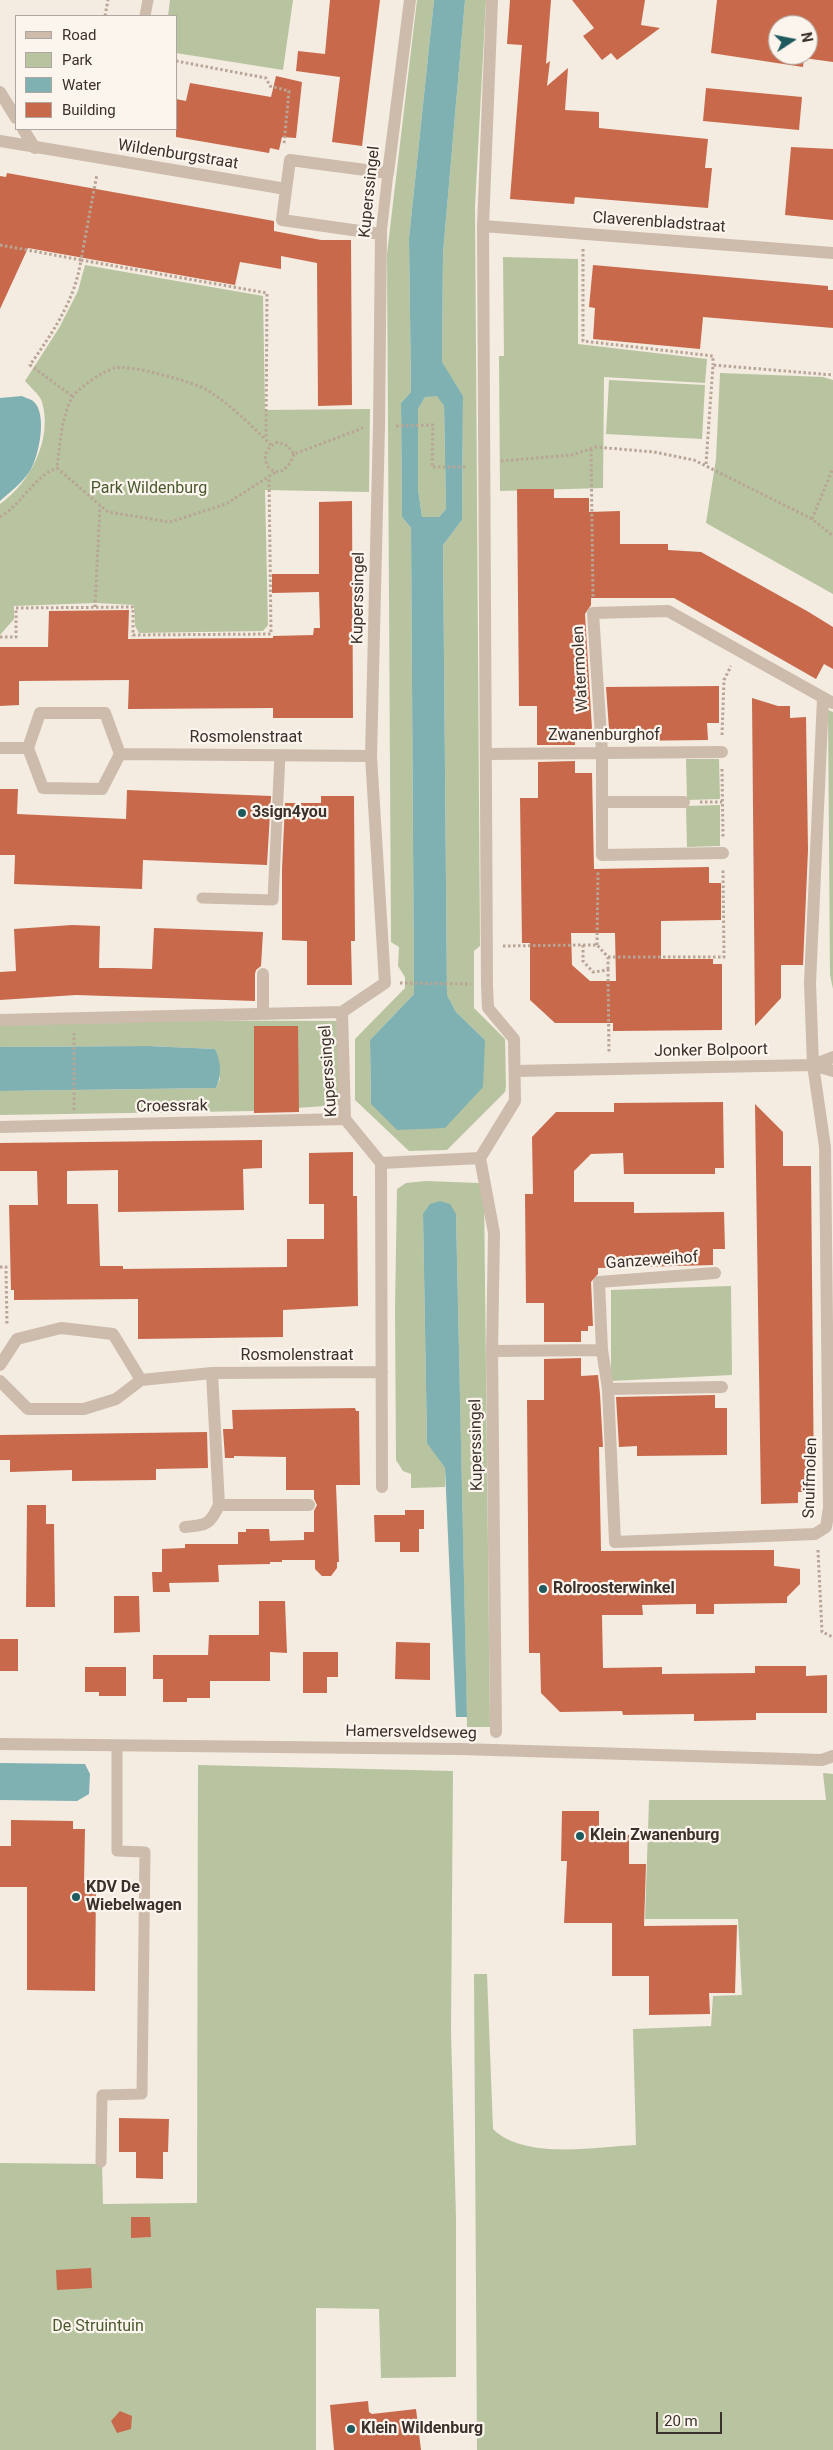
<!DOCTYPE html>
<style>
body{margin:0}
#map{position:relative;width:833px;height:2450px;overflow:hidden;background:#f4ebe1;font-family:Roboto,sans-serif}
canvas{display:block}
.legend{position:absolute;left:15px;top:15px;width:162px;height:115px;box-sizing:border-box;background:#fbf5ee;border:1px solid #aea6a0;margin:0;padding:6px 9px;list-style:none;font-size:15px;color:#3b302b}
.legend li{display:flex;align-items:center;gap:10px;height:25px}
.legend b{width:25px;border:1px solid #aea6a0}
.north{position:absolute;left:768px;top:15px;width:50px;height:50px;box-sizing:border-box;background:#fbf5ee;border:1px solid #aea6a0;border-radius:50%;rotate:79deg;font-size:14px;font-weight:700;line-height:20px;text-align:center;color:#3b302b}
.north::after{content:'';display:block;margin:auto;width:18px;height:22px;background:#1f5a5e;clip-path:polygon(50% 0,100% 100%,50% 72%,0 100%)}
.scale{position:absolute;left:656px;top:2412px;width:66px;height:22px;box-sizing:border-box;border:2px solid #3b302b;border-top:0;padding-left:6px;font-size:15px;line-height:18px;white-space:nowrap;color:#3b302b;-webkit-text-stroke:4px #fbf5ee;paint-order:stroke}
</style>
<div id="map">
<canvas width="833" height="2450"></canvas>
<ul class="legend">
<li><b style="height:6px;background:#cdbbac"></b>Road</li>
<li><b style="height:14px;background:#b8c4a0"></b>Park</li>
<li><b style="height:14px;background:#7fb0b2"></b>Water</li>
<li><b style="height:14px;background:#c8694b"></b>Building</li>
</ul>
<div class="north">N</div>
<div class="scale">20 m</div>
</div>
<script>
const ctx = document.querySelector('canvas').getContext('2d');
ctx.lineJoin = 'round';
function paint(path, color) { ctx.fillStyle = color; ctx.fill(path, 'evenodd'); }
function stroke(path, color, width, dash) { ctx.strokeStyle = color; ctx.lineWidth = width; ctx.lineCap = dash ? 'butt' : 'round'; ctx.setLineDash(dash || []); ctx.stroke(path); }
function drawText(font, color, halo, rows, align = 'center') {
  ctx.font = font + ' Roboto,sans-serif'; ctx.lineWidth = 4.5; ctx.setLineDash([]); ctx.textBaseline = 'middle'; ctx.strokeStyle = halo; ctx.fillStyle = color; for (const [text, x, y, turn = 0] of rows) {
    ctx.save(); ctx.translate(x, y); ctx.rotate((+turn || 0) * Math.PI / 180); ctx.textAlign = isNaN(turn) ? turn : align; if (halo) ctx.strokeText(text, 0, 0); ctx.fillText(text, 0, 0); ctx.restore();
  }
}
const green = new Path2D(`
 M170 0H293L283 70 176 53V16H168Z
 M417 0H434L409 238 411 392 401 403 402 517 411 528 414 994 370 1040 371 1104 485 1040 456 1012 447 995 443 545 462 520 463 396 442 363 443 253 465 0H486L475 206 480 946 474 951V1008L505 1039 506 1086 505 1092 447 1150 409 1151 355 1100V1039L405 988V977L398 966 399 947 391 942 387 254Z
 M503 257 578 259V344L707 359 705 383 604 377 603 488 500 491 499 356H504Z
 M85 265 263 296 265 410 370 409 369 492 265 490 268 625 263 631 139 633 135 626 134 605 96 603 14 606V619L0 635V504C30 483 53 439 42 402 40 395 30 387 25 381L59 328 78 291Z
 M720 373 823 377 833 380V594L706 523 716 459Z
 M609 380 705 385 702 439 606 434Z
 M437 395 444 406 446 509 439 517H422L418 489V409L425 397Z
 M828 710 833 712V989L830 975Z
 M686 759H719L720 799 687 800Z
 M720 805V846L687 847 686 806Z
 M109 1020 338 1021 339 1105 255 1111 0 1115V1091L216 1088 220 1079 215 1049 148 1046 0 1047V1022Z
 M426 1181 479 1183 484 1193 490 1727H467L456 1214H423L427 1442 445 1468V1487L411 1488V1474L403 1471 396 1460 395 1309 397 1189 406 1183Z
 M731 1286 732 1375 611 1381V1290Z
 M198 1765 453 1771 451 2032 456 2218V2377L381 2378 379 2309 316 2308V2450H0V2163L102 2164 103 2204 197 2203Z
 M823 1773 833 1774V2450H477L474 1974H487L493 2129C524 2160 596 2147 636 2145L633 2029 711 2026 713 1996 742 1995 738 1919H645L649 1800H826Z`);
const water = new Path2D(`
 M434 0H465L443 253 442 362 463 396 462 520 443 545 447 995 456 1012 485 1040 483 1087 445 1128 397 1130 371 1104 370 1040 414 994 411 528 402 517 401 403 411 392 409 238ZM437 396 444 406 446 509 439 517H422L418 489V409L425 397Z
 M22 396C25 398 31 399 33 401 48 413 39 456 30 471 22 483 10 492 0 501V398Z
 M148 1046 215 1049C221 1061 222 1076 216 1088L0 1091V1047Z
 M440 1201 450 1204 456 1214 467 1717H456L445 1468 427 1443 423 1214 430 1204Z
 M0 1763 85 1764 90 1774 89 1794 77 1801 0 1800Z`);
const building = new Path2D(`
 M330 0H380L362 146 332 142 340 77 296 71 298 51 325 54Z
 M510 0H551L546 64 550 61 547 86 568 68 565 110 599 112V128L708 139 705 168H712L708 208 575 197 574 204 510 199 522 45 507 44Z
 M572 0H645L641 25 660 28 617 60 611 53 602 60 583 36 594 28Z
 M717 0H833V62L804 58 803 67 711 53ZM778 25H808V55H778Z
 M276 76 302 82 296 138 282 137 279 150 270 148 269 153 176 137V99L186 101 190 83 271 97Z
 M706 88 802 97 799 130 703 121Z
 M791 147 833 149V220L785 215Z
 M7 173 274 221V231L321 240H351L352 405 318 406 317 263 281 256V269L240 262 235 285 28 248 0 309V176L6 177Z
 M593 265 828 286V290H833V328L703 317 700 349 593 339 595 308 589 307Z
 M517 489H554V498H589V512L620 511V544H668V550L701 552 807 611 833 627V669L824 664 816 679 674 598H591V605L585 614 592 729H574L575 745H537V706H519Z
 M352 501 353 718H273V708L128 709 129 680 19 681V705L0 706V647H48L49 611 129 610 128 639 273 638V636L313 635 314 628H320L319 592 272 593V574H319V502Z
 M719 686V723H707L708 740 622 741V729H609L606 687Z
 M752 698 778 706H790V718L806 717 808 850 803 965H781V998L755 1026Z
 M575 761V773H592L594 869 709 867V883H721V920L661 921V959H713V964H722V1030L613 1031V1023H555L530 1000V943H522L520 798H538V762ZM571 933H615L616 981H590L572 965Z
 M0 789H18L17 814 126 819 127 790 271 796 267 865 143 860 142 889 14 884 15 855H0Z
 M321 796H354L355 941H351L352 985H307V941L282 940V869L285 803H321Z
 M72 925 100 926 99 968H116L152 969 154 928 263 932 261 966 256 970 255 974V1001L76 995 0 1000V972L16 971 14 929Z
 M254 1026H298L299 1112 254 1113Z
 M723 1102 724 1168H715V1174H624L623 1153 591 1154 574 1171V1202H634V1213L724 1212 725 1249H713V1265L598 1268V1274L591 1282 593 1326H588V1331H581V1342H544V1303H526L525 1194H533L532 1137 556 1112H614V1103Z
 M755 1104 783 1132V1166H811L814 1492H798V1503L761 1504Z
 M262 1140V1168L243 1169 244 1210 118 1212V1170L67 1171V1204H98L100 1266H123V1269L287 1267V1239H324V1204H309V1153L353 1152V1196H357L358 1306 283 1310V1337L138 1339V1299L14 1300V1290H11L9 1205H38L37 1171H0V1143Z
 M581 1358V1376L598 1375 600 1394 603 1447H599L601 1551 774 1550V1566L800 1569V1584L787 1597V1603L714 1604V1614H696V1604L642 1605 643 1615H602L603 1668 662 1667V1674L755 1673V1666H806V1676L827 1675V1713H756V1720L694 1721V1714L623 1715 622 1711 560 1712 541 1693 540 1653H529L527 1400H544V1359Z
 M715 1395V1408H727V1455L637 1456V1446L619 1447 616 1397Z
 M355 1408 356 1411H359L360 1485H336L339 1562H337V1568L331 1576H322L315 1569V1560H282V1562H270V1564L218 1565 219 1582 169 1583 170 1592H153L152 1572H162V1549L185 1548V1544H238V1532H246V1529H269L270 1541 304 1540V1532H314V1511L317 1505 314 1499V1490H286V1457L234 1456V1458H225L223 1429H233L232 1410Z
 M207 1432 208 1468 156 1469V1480L72 1481V1470L10 1472V1460H0V1435Z
 M27 1505H46V1524H54L55 1607H26Z
 M405 1510H424V1529H419V1552H400V1542H375L374 1515H405Z
 M114 1596H139L140 1632 114 1633Z
 M259 1601H285L287 1653 270 1652V1681H210V1698H187V1702H163V1679H153V1655H208L209 1635H259Z
 M0 1639H18V1671H0Z
 M396 1642 430 1643V1680L395 1679Z
 M303 1652H338V1677H327V1693H303Z
 M85 1667H126V1696H99V1692H85Z
 M562 1811H599V1835H629V1864H646L644 1926 737 1925 735 1993H709L710 2014 649 2015V1976H612V1923H564L567 1861H561Z
 M11 1820 73 1821V1829H85L84 1883H96L95 1991 27 1990V1887H0V1846H11Z
 M119 2118 169 2119 168 2152H163V2179L136 2178V2152H119Z
 M131 2217H150L151 2237 131 2238Z
 M91 2268 92 2288 57 2290 56 2270Z
 M368 2401 369 2412 372 2414 416 2409 421 2450H334L330 2405Z
 M120 2411 132 2416 131 2429 117 2433 111 2421Z`);
const path = new Path2D(`
 M105 16 108 0
 M176 61 266 78 270 86 289 91 284 144
 M0 245 81 260 97 174
 M583 249V341L713 356V365
 M72 396 30 365C53 332 75 300 81 260L267 293 266 439
 M396 426 433 425 432 467H468
 M271 445C252 426 230 404 207 390 193 382 130 364 115 368 105 370 77 388 72 398 61 418 60 445 57 468L108 512 170 522 226 504 276 472
 M591 449 593 597
 M294 454C279 495 248 454 278 442L288 446 294 454 363 428
 M501 461 572 455 596 447 654 452 694 460 812 519 833 536
 M706 464 713 365 833 375
 M0 517C22 504 33 477 57 468
 M812 519 833 468
 M95 607 100 506
 M0 637H16V608L133 607V635L271 634 269 477
 M722 735 724 680 731 666
 M722 769 723 838
 M700 802H722
 M583 945H597L608 957V970
 M597 945 598 871
 M503 946 583 945V961L593 972 608 970 609 1053
 M608 957H724L723 869
 M400 983 471 984
 M74 1110V1033
 M0 1267H6L7 1325
 M818 1550 822 1632 833 1637`);
const service = new Path2D(`
 M145 16 148 0
 M381 234 388 173
 M202 898 273 900 280 755
 M101 2162 102 2095 142 2094 145 1852 117 1851V1746`);
const minor = new Path2D(`
 M492 0 483 226 487 985 488 1008 514 1039 515 1101 480 1158 494 1233 492 1351 496 1732
 M0 92 16 118
 M23 129 35 148
 M0 141 286 189
 M483 226 833 253
 M0 748H28L43 788 102 789 120 754 371 756
 M28 748 40 713H105L120 754
 M486 754 722 752
 M602 802H684
 M723 853 602 855V752L593 613 668 611 833 703
 M263 1014V974
 M0 1020 342 1012
 M813 1065 833 1057
 M515 1071 813 1065 833 1071
 M0 1127 345 1119
 M381 1163 480 1158
 M602 1350 608 1389 722 1387
 M492 1351 602 1350 599 1282 715 1273
 M0 1365 17 1339 61 1328 113 1334 141 1380
 M0 1381 28 1409H84L116 1399 141 1380 212 1373 382 1372
 M608 1389 615 1542 815 1534 826 1527 829 1508 825 1147 813 1065 810 983 823 699
 M382 1487 381 1163 345 1119 342 1012 385 983 371 756 379 426 381 234 282 220 290 160 388 173 410 0
 M219 1505H309
 M185 1527C206 1525 210 1525 219 1505L212 1373`);
const tertiary = new Path2D(`
 M0 1744 461 1749 822 1760 833 1756`);
const markers = [
 [242,813,5,"#1f5a5e"],
 [543,1589,5,"#1f5a5e"],
 [580,1836,5,"#1f5a5e"],
 [76,1897,5,"#1f5a5e"],
 [351,2429,5,"#1f5a5e"]
];
const streetNames = [
 ["Wildenburgstraat",178,155,9],
 ["Kuperssingel",370,192,-84],
 ["Claverenbladstraat",659,223,4],
 ["Kuperssingel",359,598,-89],
 ["Watermolen",581,669,-93],
 ["Zwanenburghof",604,736],
 ["Rosmolenstraat",246,738],
 ["Jonker Bolpoort",711,1051,-1],
 ["Kuperssingel",329,1071,-94],
 ["Croessrak",172,1107,-1],
 ["Ganzeweihof",652,1261,-4],
 ["Rosmolenstraat",297,1356],
 ["Kuperssingel",477,1445,-91],
 ["Snuifmolen",811,1478,-88],
 ["Hamersveldseweg",411,1733,1]
];
const parkNames = [
 ["Park Wildenburg",149,489],
 ["De Struintuin",98,2327]
];
const poiNames = [
 ["3sign4you",252,813],
 ["Rolroosterwinkel",553,1589],
 ["Klein Zwanenburg",590,1836],
 ["KDV De",86,1888],
 ["Wiebelwagen",86,1906],
 ["Klein Wildenburg",361,2429]
];
paint(green, '#b8c4a0');
paint(water, '#7fb0b2');
paint(building, '#c8694b');
stroke(path, '#b9a596', 3, [2.5, 2.5]);
stroke(service, '#cdbbac', 11);
stroke(minor, '#cdbbac', 12);
stroke(tertiary, '#cdbbac', 12);
for (const [x, y, r, color] of markers) { const dot = new Path2D(); dot.arc(x, y, r, 0, 2 * Math.PI); ctx.fillStyle = color; ctx.fill(dot); stroke(dot, '#fbf5ee', 2); }
drawText('16px', '#3b302b', '#fbf5ee', streetNames);
drawText('16px', '#4a5a2e', '#fbf5ee', parkNames);
drawText('bold 16px', '#3b302b', '#fbf5ee', poiNames, 'left');
</script>
